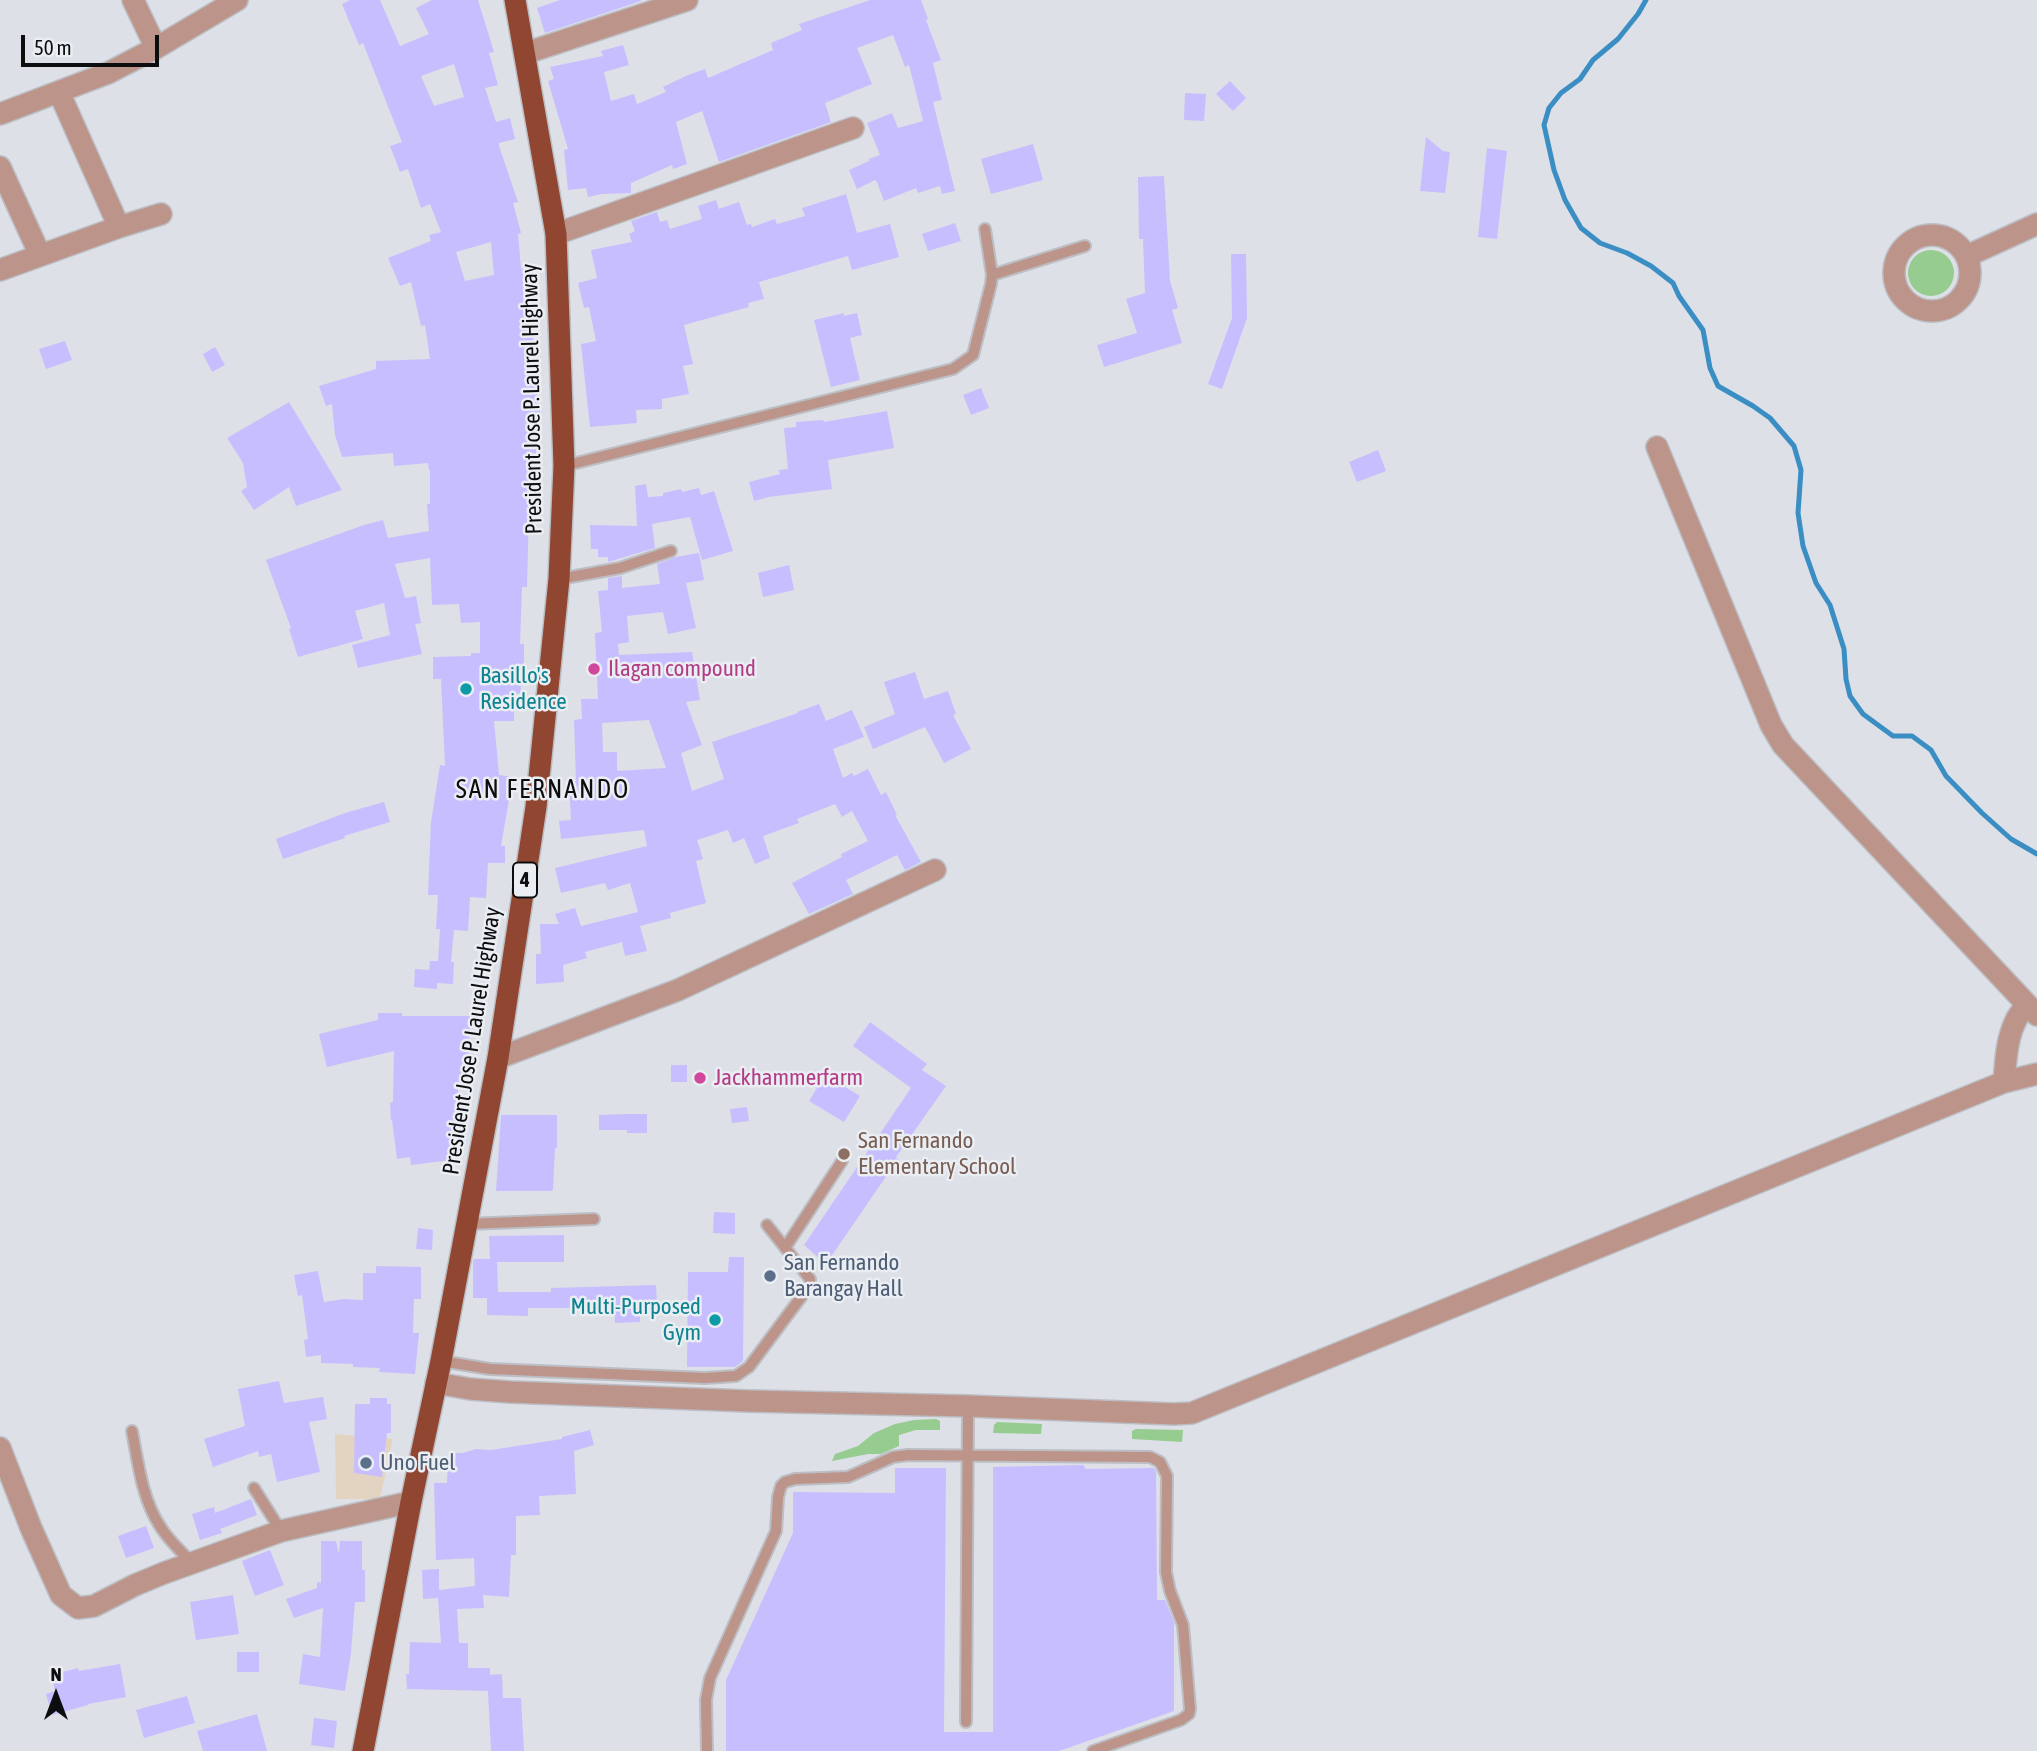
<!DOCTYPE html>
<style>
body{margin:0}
#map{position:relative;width:2037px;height:1751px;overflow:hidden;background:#dde0e6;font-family:"Asap Condensed",sans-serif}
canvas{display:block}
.north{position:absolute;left:21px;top:1660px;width:70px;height:70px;-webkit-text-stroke:5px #eaeef3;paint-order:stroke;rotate:0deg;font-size:19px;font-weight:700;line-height:28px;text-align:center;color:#0c0d0f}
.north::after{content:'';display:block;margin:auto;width:24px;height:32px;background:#0c0d0f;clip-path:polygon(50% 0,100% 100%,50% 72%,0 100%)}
.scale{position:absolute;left:21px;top:35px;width:138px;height:32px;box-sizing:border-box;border:4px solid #0c0d0f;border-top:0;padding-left:9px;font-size:21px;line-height:24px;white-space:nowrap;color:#0c0d0f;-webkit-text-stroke:5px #eaeef3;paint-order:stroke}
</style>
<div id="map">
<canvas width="2037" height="1751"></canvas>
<div class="north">N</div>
<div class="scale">50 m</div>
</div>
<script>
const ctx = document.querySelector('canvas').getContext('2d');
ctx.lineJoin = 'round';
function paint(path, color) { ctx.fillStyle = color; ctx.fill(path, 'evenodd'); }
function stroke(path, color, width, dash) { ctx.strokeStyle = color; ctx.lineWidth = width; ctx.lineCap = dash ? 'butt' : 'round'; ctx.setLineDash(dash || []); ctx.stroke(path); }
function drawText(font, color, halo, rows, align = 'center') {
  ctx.font = font + ' "Asap Condensed",sans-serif'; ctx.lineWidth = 5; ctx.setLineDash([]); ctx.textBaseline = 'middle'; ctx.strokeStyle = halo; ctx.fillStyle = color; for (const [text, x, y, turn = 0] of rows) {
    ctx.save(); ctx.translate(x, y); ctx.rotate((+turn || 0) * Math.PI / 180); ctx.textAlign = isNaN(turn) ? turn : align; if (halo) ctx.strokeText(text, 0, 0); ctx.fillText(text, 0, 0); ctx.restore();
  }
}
const commercial = new Path2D(`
 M335 1434 393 1439 380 1499H336Z`);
const green = new Path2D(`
 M1908 273a23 23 0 1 1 46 0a23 23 0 1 1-46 0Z
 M936 1419 940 1421V1430H916L899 1435V1446L881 1454H868L832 1461 835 1454 858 1446 874 1433 895 1424 914 1420Z
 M997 1422 1042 1424 1041 1434 993 1433 994 1425Z
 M1136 1429 1183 1430 1182 1442 1132 1439V1431Z`);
const stream = new Path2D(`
 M1646 0 1638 14 1618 39 1593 60 1580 79 1561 93 1549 108 1544 125 1554 170 1565 200 1581 228 1600 243 1627 253 1651 266 1673 283 1679 296 1703 330 1710 368 1718 386 1753 406 1770 418 1794 446 1801 470 1798 513 1803 546 1816 583 1830 605 1844 649 1846 679 1850 696 1863 714 1893 736H1912L1931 750 1946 776 1982 813 2011 839 2037 854`);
const building = new Path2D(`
 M350 0H380L400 46 429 34 416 8 432 0H478L494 52 489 53 498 85 485 88 496 122 510 118 515 139 499 143V146L518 202 513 203 521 233 518 234 521 269 526 268 530 287 534 357H537L538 408H540V432H536L537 508H529L527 587H522L520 644H524V665H520L521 693 514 694V721H494L499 775 513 777 501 846H505V863H488L486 898 470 897 468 931 454 930 451 962H454L453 984 437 983V989L414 987 415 969 429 970 430 961H438L440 929H436L438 895H428L431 822 440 765 445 766 441 679H433V657L471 656V653H480V622L461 623 459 604 432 605 430 558 395 564 405 598 416 596 421 623 415 624 422 654 358 668 352 645 390 635 384 603 355 611 363 639 298 657 289 629 291 628 266 560 364 525 383 520 388 538 429 531 427 504H430V470H429L428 463 394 466 393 453 342 457 335 435 332 404 326 406 319 386 376 369V361L430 359 425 325 421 326 411 282 400 286 388 258 431 241 429 235 441 232 430 204 421 208 408 169 400 172 390 146 402 142 363 43 359 45 342 4ZM454 64 464 97 434 106 421 76ZM491 242 494 275 465 281 456 252Z
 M560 0H641V1L545 33 537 8Z
 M870 0H921L928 19 926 20 941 60 933 63 942 100 933 102 955 191 942 194 940 186 918 193 916 188 884 201 877 182 875 180 857 189 849 170 869 161V159L880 155 867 123 892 113 898 128 923 121 909 65 905 67 893 35 857 48 872 84 825 103 831 122 719 162 702 111 676 122 687 164 673 169 672 165 631 183V193L602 194 588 197 586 188 568 190 564 150 568 149 548 81 554 79 550 67 603 56 601 51 623 45 629 65 604 72 611 101 634 94 637 104 666 92 663 87 688 75 705 69 708 78 773 50 771 43 802 30 799 24Z
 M1230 81 1246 98 1233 111 1216 94Z
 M1185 93 1206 94 1204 121 1184 120Z
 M1426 137 1443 151 1450 152 1445 193 1420 191Z
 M1033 144 1043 180 991 194 981 159Z
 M1487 148 1507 151 1497 239 1478 237Z
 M1164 176 1170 281 1178 308 1172 310 1182 343 1104 367 1097 345 1137 333 1126 299 1145 293 1143 239H1139L1138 177Z
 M846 194 857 233 890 224 899 257 852 270 848 256 759 282 764 299 748 303 749 307 684 325 693 364 683 366 689 394 662 399V409L636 410 637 423 590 427 581 344 596 341 589 307 584 308 578 283 597 278 591 250 632 242 629 234 635 231 631 221 657 212 660 222 667 220 670 229 702 219 698 206 716 200 719 209 739 202 747 225 751 224 752 227 775 219 777 224 805 216 802 208Z
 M955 223 961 241 928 251 922 234Z
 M1231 254H1246L1247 318 1222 389 1208 384 1232 318Z
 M844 313V316L857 313 862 335 850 338 860 380 831 387 814 320Z
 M65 341 72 360 46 369 39 349Z
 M215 347 225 365 212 372 203 354Z
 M981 388 989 408 971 415 963 395Z
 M289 402 342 490 296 506 289 487 254 510 241 491 247 487 243 463 227 438Z
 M887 411 894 448 828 460 832 489 769 497 754 501 749 482 780 474 779 470 788 469 784 428 796 427V422L823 420 824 422Z
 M1378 450 1386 471 1357 482 1349 462Z
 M646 484 648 497 663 496V493L681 489 682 492 699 488 701 495 714 491 733 551 702 560 690 517 652 524 655 548 608 562V557H598V549H591L590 525 637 526 635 486Z
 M699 553 704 580 686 583 696 628 668 634 663 612 627 616 629 642 618 644 619 655 692 652 700 700 686 702 702 745 681 753 692 791 724 779 712 742 798 713 797 712 819 704 826 721 852 710 864 737 833 749 843 778 852 773 854 776 868 769 881 795 886 792 897 815H895L921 862 905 870 897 855 846 880 853 894 809 914 792 883 842 857 841 854 868 841 852 811 842 817 835 804 797 819 799 823 763 836 770 858 755 864 744 838 733 843 728 830 697 840 703 859 696 861 706 903 670 913 671 918 640 926 647 951 625 956 622 942 585 952 587 958 563 965 564 982 536 984V954H541L540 924H559L555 914 575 908 581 926 638 912 630 883 608 890 605 883 561 893 555 868 647 846 644 830 561 839 559 821 571 820 569 781H576L574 720 582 719 581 699H598L595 633 602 632 598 591 608 590V578L622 576V588L660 584 657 564 676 557ZM649 720 666 768 617 771V752H603L602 723Z
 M789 565 794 590 763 597 758 573Z
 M915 672 924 699 948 691 956 714 953 715 971 749 944 763 925 727 873 749 864 727 895 714 884 682Z
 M384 802 390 822 344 836 345 838 283 859 276 839 345 813Z
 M378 1013H402V1016H470L469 1054H468L466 1085H458L459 1159 411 1165 410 1157 397 1159 392 1120H391L390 1103 393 1102 394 1051 327 1067 319 1034 378 1020Z
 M870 1022 927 1064 922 1070 946 1086 896 1157 898 1159 826 1264 804 1245 911 1088 853 1046Z
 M671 1065H687V1082H671Z
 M825 1075 860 1096 844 1122 809 1101Z
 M747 1107 749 1121 732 1123 730 1109Z
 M626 1114H647V1133H627V1130H599V1115Z
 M501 1115H557V1148H555L553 1189 552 1191H496Z
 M714 1212 735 1213V1234L713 1233Z
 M418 1228 433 1230 432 1250 416 1249Z
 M564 1235V1262H497L498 1292H551V1288L656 1285 657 1303H646V1310H640V1322L615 1323 614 1303 585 1304V1308H528V1316L487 1315V1298H473V1261L474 1259H490L489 1236Z
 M729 1257H744L743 1361 735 1367H687L688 1272H728Z
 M376 1266 421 1267V1299H414L413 1333H419L415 1374 379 1372 380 1368 353 1367V1364L321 1363V1355L306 1357 304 1340 308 1339 302 1295 298 1296 294 1275 318 1271 324 1302 344 1299 363 1300V1273H376Z
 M279 1381 284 1403 323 1397 327 1419 309 1422 320 1472 277 1482 271 1454 259 1457 258 1451 213 1467 204 1439 245 1426 238 1389Z
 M370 1398H387V1404H391V1433H387L382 1477 354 1473 355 1404H370Z
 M590 1430 594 1445 574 1451 576 1494 539 1496 540 1515 516 1516V1555H511L509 1597 483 1595 484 1608 457 1609 459 1643H468V1668H490V1675L502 1674 503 1698H521L524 1751H491L488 1691 407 1689 406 1674H409L410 1642 441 1643 438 1598 423 1599 422 1570 439 1569V1590L475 1586 474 1558 436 1560 434 1483H447L448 1462H450V1453H463L476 1449 491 1450 562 1439V1437Z
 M1083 1465 1086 1469 1154 1468 1156 1471 1157 1600H1165L1174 1622V1711L1059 1751H726V1680L793 1533V1492L895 1493V1468H946L944 1732H993V1467Z
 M251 1499 257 1515 220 1529 222 1533 200 1540 192 1514 214 1507 215 1513Z
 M146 1526 154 1548 126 1558 118 1536Z
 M321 1541H336L339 1554 340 1541H362V1570H365V1602H355L351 1653 345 1691 299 1684 303 1654 320 1657 323 1608 294 1618 286 1599 317 1588V1582L321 1583Z
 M270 1550 284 1585 255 1596 242 1561Z
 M233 1595 239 1634 196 1640 190 1602Z
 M237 1652H259V1672H237Z
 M120 1664 126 1697 88 1704V1705L52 1715 46 1694 55 1691 51 1675 78 1668 79 1671Z
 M187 1696 195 1723 144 1738 136 1710Z
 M257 1714 267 1751H203L197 1731Z
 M314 1718 337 1721 334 1748 311 1745Z`);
const service = new Path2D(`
 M992 275 1085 246
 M564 466 953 369 973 355 991 284 992 275 985 229
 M559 579 620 568 671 551
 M467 1224 594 1219
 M785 1248 842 1161
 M441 1361 490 1369 705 1378 736 1376 749 1367 810 1285V1279L767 1225
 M132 1431C138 1462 142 1499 160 1526 168 1540 182 1552 193 1564
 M254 1488 281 1531
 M966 1722 968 1406
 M707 1751 706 1700 710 1678 776 1531 778 1497 781 1486 785 1482 795 1479 848 1477 893 1457 908 1455 1150 1457 1160 1462 1167 1476 1166 1572 1170 1591 1183 1625 1190 1709 1189 1714 1181 1720 1093 1751`);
const minor = new Path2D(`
 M133 0 156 48
 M526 53 687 0
 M59 92 119 227
 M0 114 108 73 156 48 237 0
 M0 167 40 255
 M556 234 853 128
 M1894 273a38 38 0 1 1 76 0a38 38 0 1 1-76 0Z
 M1967 256 2037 224
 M0 270 119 227 161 214
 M1657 447 1771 725 1783 745 2037 1015
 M498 1058 678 990 935 870
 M2004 1082C2006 1056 2007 1024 2027 1005
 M436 1383 470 1389 510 1392 748 1401 968 1406 1174 1414 1192 1413 2004 1082 2037 1074
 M0 1448 31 1528 61 1595 78 1608 94 1606 135 1585 164 1573 281 1531 411 1502`);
const trunk = new Path2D(`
 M363 1751 411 1502 441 1361 498 1058 536 807 559 579 564 466 556 234 515 0`);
const markers = [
 [594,669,7,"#d1479c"],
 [466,689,7,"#0f9aa8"],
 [700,1078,7,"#d1479c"],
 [844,1154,7,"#8d6e63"],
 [770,1276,7,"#5c6f8a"],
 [715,1320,7,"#0f9aa8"],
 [366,1463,7,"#5c6f8a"]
];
const shields = [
 [525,880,24]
];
const shieldNames = [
 ["4",525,880]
];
const streetNames = [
 ["President Jose P. Laurel Highway",532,399,-91],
 ["President Jose P. Laurel Highway",472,1041,-81]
];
const hotelNames = [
 ["Ilagan compound",608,669],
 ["Jackhammerfarm",714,1078]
];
const cultureNames = [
 ["Basillo's",480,676],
 ["Residence",480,702],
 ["Multi-Purposed",701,1307,"right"],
 ["Gym",701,1333,"right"]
];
const educationNames = [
 ["San Fernando",858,1141],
 ["Elementary School",858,1167]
];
const serviceNames = [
 ["San Fernando",784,1263],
 ["Barangay Hall",784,1289],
 ["Uno Fuel",380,1463]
];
const quarterNames = [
 ["SAN FERNANDO",543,790]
];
paint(commercial, '#e3d4c1');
paint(green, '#96cc90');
stroke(stream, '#3b8ec4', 5);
paint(building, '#c7beff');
stroke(service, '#bcbec4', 14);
stroke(minor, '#bcbec4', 24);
stroke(trunk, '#bcbec4', 24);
stroke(service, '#bc9489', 10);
stroke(minor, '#bc9489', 21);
stroke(trunk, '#904631', 21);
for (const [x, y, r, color] of markers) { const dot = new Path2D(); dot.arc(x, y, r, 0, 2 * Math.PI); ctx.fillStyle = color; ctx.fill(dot); stroke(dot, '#eaeef3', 2.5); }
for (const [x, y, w] of shields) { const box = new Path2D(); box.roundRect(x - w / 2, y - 17.5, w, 35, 5); ctx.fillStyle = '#eaeef3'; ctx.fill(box); stroke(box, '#0c0d0f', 2); }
drawText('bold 21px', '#0c0d0f', null, shieldNames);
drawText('23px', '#0c0d0f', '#eaeef3', streetNames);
drawText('23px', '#b23c85', '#eaeef3', hotelNames, 'left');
drawText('23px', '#0d838f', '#eaeef3', cultureNames, 'left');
drawText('23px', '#785e54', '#eaeef3', educationNames, 'left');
drawText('23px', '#4e5e75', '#eaeef3', serviceNames, 'left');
ctx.letterSpacing = '2px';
drawText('26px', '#0c0d0f', '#eaeef3', quarterNames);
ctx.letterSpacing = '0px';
</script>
